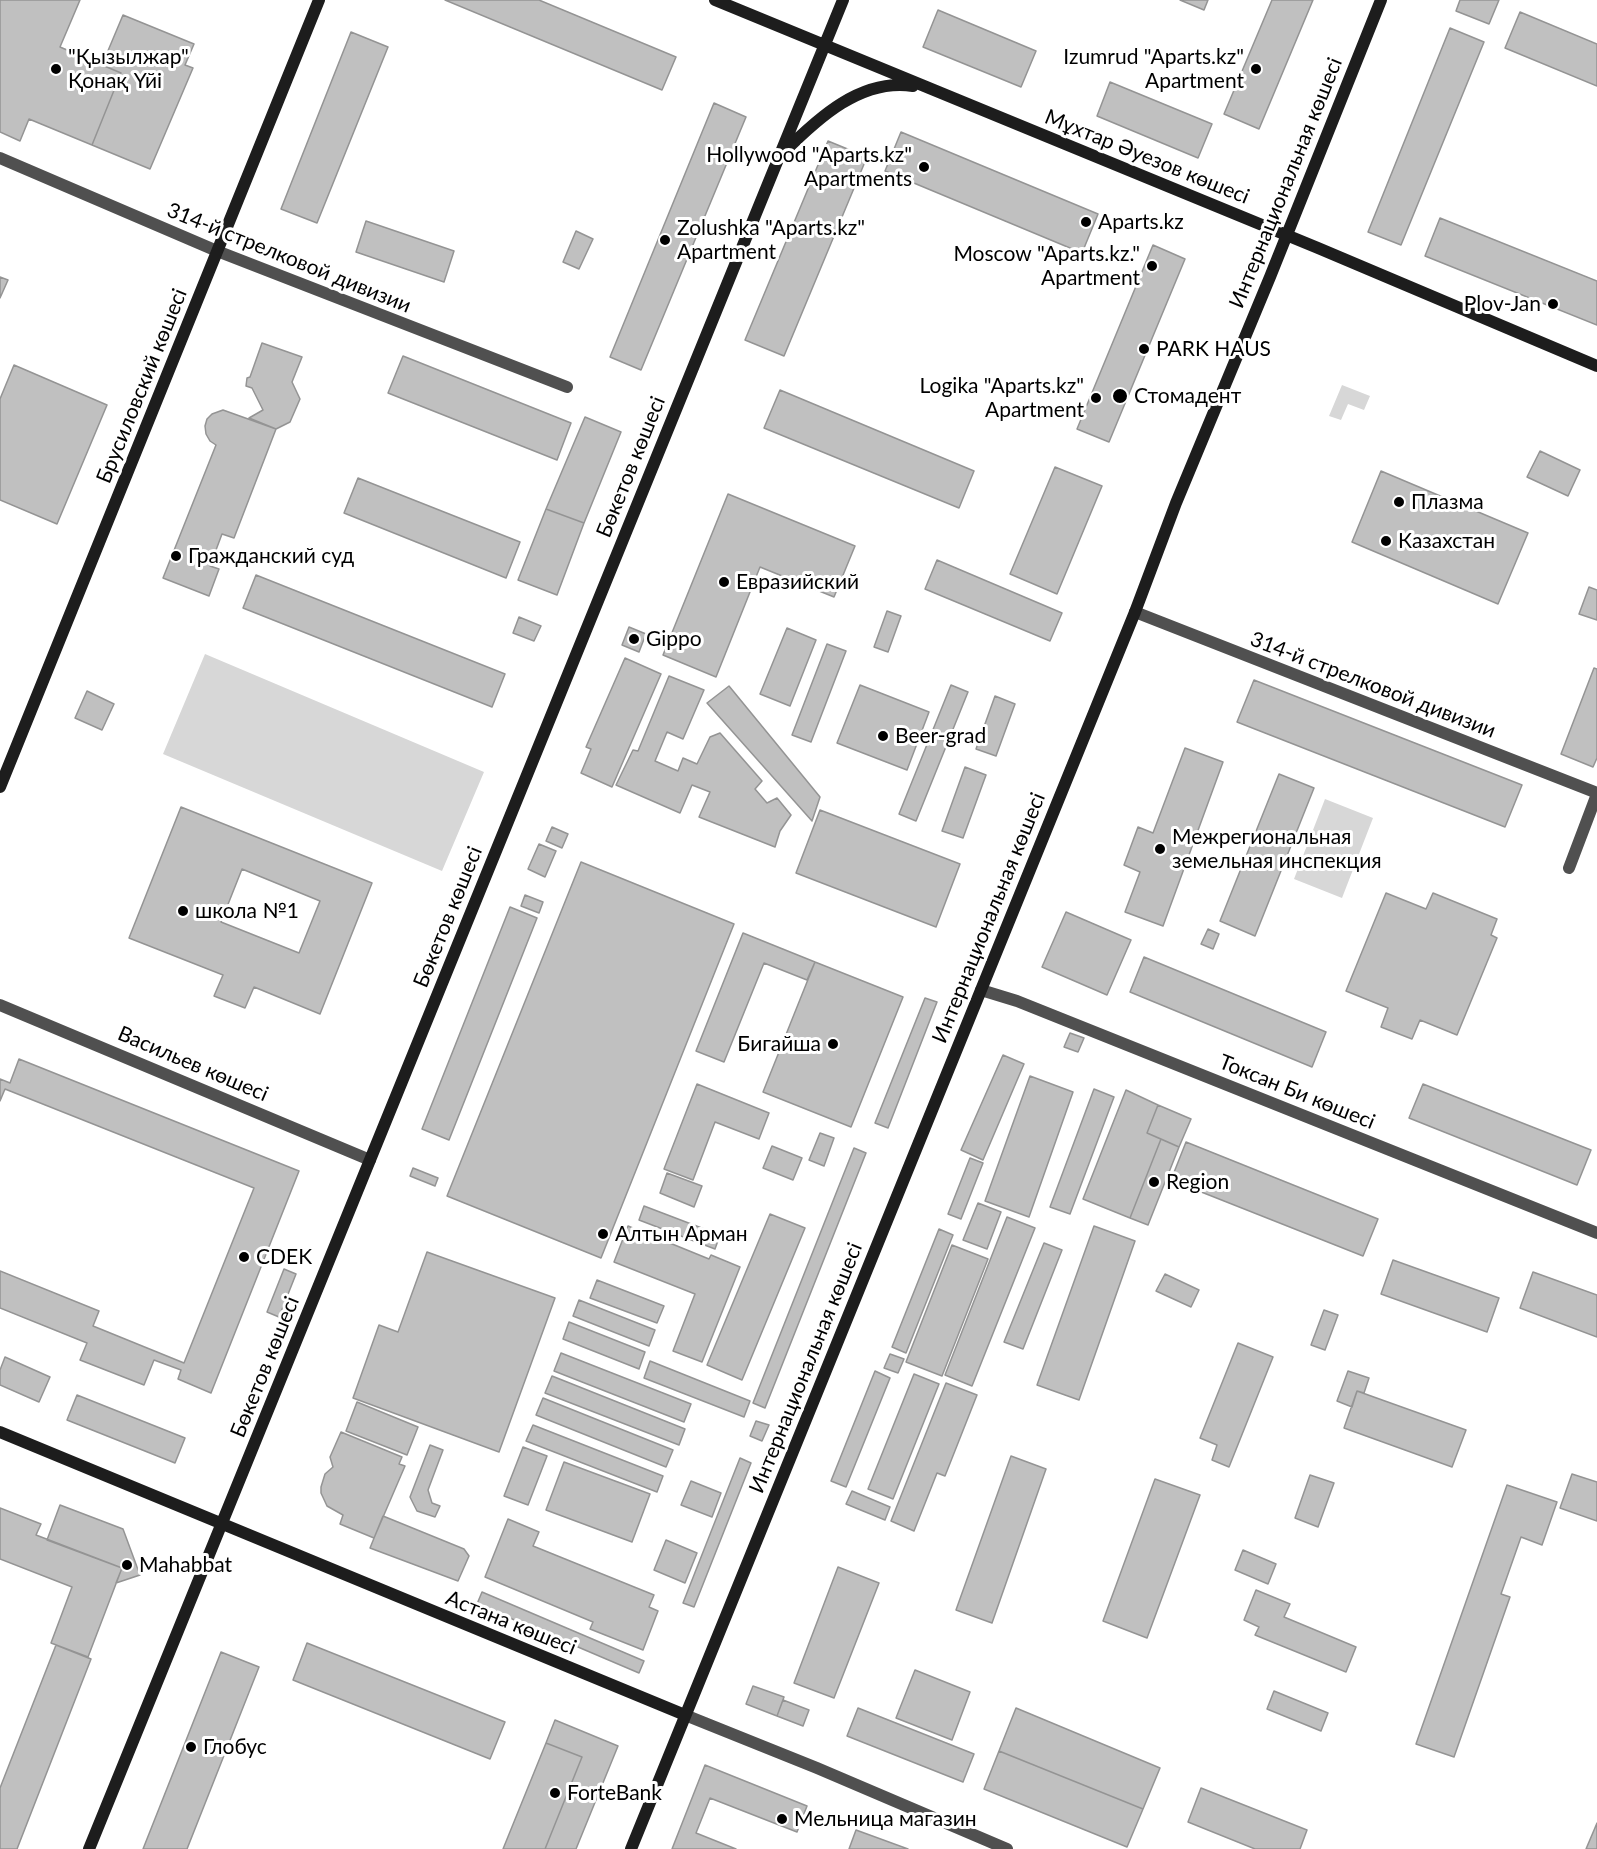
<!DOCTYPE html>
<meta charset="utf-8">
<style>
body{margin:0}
canvas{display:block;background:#fff}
</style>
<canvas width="1597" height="1849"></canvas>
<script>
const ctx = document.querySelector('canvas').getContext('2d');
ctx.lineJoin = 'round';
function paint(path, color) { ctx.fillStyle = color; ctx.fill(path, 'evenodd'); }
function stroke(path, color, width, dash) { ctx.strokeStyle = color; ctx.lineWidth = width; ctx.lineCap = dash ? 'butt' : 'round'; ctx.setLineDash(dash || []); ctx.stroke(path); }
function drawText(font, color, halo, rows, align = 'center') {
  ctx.font = font + ' Lato,sans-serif'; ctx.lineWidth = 6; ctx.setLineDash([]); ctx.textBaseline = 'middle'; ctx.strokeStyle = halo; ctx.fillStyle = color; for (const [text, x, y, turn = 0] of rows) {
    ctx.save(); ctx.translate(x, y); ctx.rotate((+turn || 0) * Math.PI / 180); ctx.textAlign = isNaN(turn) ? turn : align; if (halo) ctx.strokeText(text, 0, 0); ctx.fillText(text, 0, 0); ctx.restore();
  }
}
const green = new Path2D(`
 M1342 385 1370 396 1364 410 1348 404 1341 420 1329 416Z
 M205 654 484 772 442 871 163 754Z
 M1325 799 1373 818 1342 898 1294 879Z`);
const building = new Path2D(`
 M0 0H80L60 47 121 73 92 145 29 119 20 141 0 132Z
 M445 0H539L676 57 662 90Z
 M1180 0H1208L1204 10Z
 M1272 0H1313L1259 129 1224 114Z
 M1460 0H1499L1489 24 1456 11Z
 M938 10 1036 51 1021 87 923 47Z
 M1520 12 1597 44V86L1505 48Z
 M123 15 194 44 185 65 193 68 150 169 92 145 121 73 102 65Z
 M1450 28 1484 42 1401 245 1368 232Z
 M351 32 388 47 317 223 281 209Z
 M1110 82 1212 124 1198 158 1097 116Z
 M714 103 746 117 641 370 610 357Z
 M901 132 1098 214 1082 253 885 171Z
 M828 141 867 157 784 356 745 340Z
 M1440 218 1597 281V325L1425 256Z
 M366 221 454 251 444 282 356 252Z
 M576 231 593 239 579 269 563 262Z
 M1153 245 1185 259 1109 442 1077 429Z
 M0 277 8 280 0 298Z
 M262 343 302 357 292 382 300 399 290 422 276 429 249 418 263 410 252 388 246 386 247 378 250 377Z
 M403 356 571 423 557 460 388 393Z
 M14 365 107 405 57 524 0 500V399Z
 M780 390 974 471 959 508 764 428Z
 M223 410 276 429 234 538 222 534 210 566 219 569 209 596 163 578 216 445 210 441 206 434 205 426 207 419 212 414Z
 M585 417 621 432 584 523 546 509Z
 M1540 451 1580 470 1568 496 1527 477Z
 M1055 467 1102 486 1057 594 1010 574Z
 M1381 471 1528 533 1498 604 1352 542Z
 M358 478 520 542 506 578 344 513Z
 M728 494 855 546 834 597 760 567 716 677 663 655Z
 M546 509 584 523 557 595 518 580Z
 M937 560 1062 613 1050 641 925 589Z
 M256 575 505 674 492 707 243 608Z
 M1589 587 1597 590V620L1579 614Z
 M887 611 901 616 888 652 874 647Z
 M519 617 541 626 534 641 513 633Z
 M629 627 646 634 639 652 622 645Z
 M787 628 816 640 790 706 760 694Z
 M827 644 846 651 811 742 792 735Z
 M625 658 661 674 612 787 581 773 591 749 586 747Z
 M1594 668 1597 669V758L1593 767 1561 754Z
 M669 676 704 690 683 739 667 732 655 761 678 771 683 758 697 764 710 737 720 733 762 781 755 789 767 803 777 798 791 815 780 831 775 847 699 817 710 792 692 785 680 813 616 785 633 750 638 751Z
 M1254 680 1522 785 1505 827 1237 722Z
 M860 685 929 712 907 770 837 743Z
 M951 685 968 692 916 821 899 814Z
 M729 686 820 797 812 821 707 703Z
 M87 691 114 704 102 730 75 718Z
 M995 696 1015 704 996 756 976 749Z
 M1185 748 1223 762 1163 926 1125 912 1140 872 1124 865 1138 827 1153 833Z
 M965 767 986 775 963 838 942 831Z
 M1279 774 1314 788 1255 936 1220 921Z
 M181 807 372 883 320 1014 254 987 245 1008 214 996 223 975 129 938ZM242 869 320 901 299 953 221 922Z
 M820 810 960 864 936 927 796 873Z
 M552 827 568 834 562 848 546 841Z
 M539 844 556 851 545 877 528 869Z
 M581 862 734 924 601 1258 447 1196Z
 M1386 893 1426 909 1433 893 1497 919 1491 935 1497 938 1457 1035 1420 1020 1412 1039 1381 1027 1388 1008 1346 991Z
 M525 895 543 902 539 913 521 906Z
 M510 907 537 918 449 1140 422 1129Z
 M1066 912 1131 940 1107 995 1042 967Z
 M1208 929 1219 934 1213 949 1201 944Z
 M743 933 815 962 807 980 764 963 724 1062 696 1051Z
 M1144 957 1326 1032 1312 1067 1130 992Z
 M815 962 903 997 851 1127 763 1092Z
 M925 998 937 1002 888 1128 875 1123Z
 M1070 1033 1084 1038 1078 1052 1064 1047Z
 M1003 1055 1024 1064 983 1160 961 1150Z
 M19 1059 299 1171 211 1393 178 1379 181 1370 154 1360 144 1385 80 1360 87 1343 0 1308V1271L99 1311 93 1326 184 1363 254 1188 5 1089 0 1101V1079L10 1083Z
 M1030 1076 1073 1092 1029 1217 985 1201Z
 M697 1084 769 1113 759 1139 715 1122 693 1180 664 1169Z
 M1423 1084 1591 1150 1577 1185 1409 1118Z
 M1094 1089 1114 1097 1070 1214 1050 1207Z
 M1126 1090 1158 1105 1147 1133 1161 1139 1130 1218 1083 1199Z
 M1158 1105 1191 1119 1179 1147 1147 1133Z
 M820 1133 834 1138 824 1166 809 1160Z
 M1161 1139 1179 1147 1148 1225 1130 1218Z
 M1186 1142 1378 1219 1363 1256 1171 1180Z
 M772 1146 802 1158 793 1180 763 1168Z
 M854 1148 866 1153 765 1408 753 1403Z
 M970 1158 983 1163 961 1219 948 1214Z
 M413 1168 438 1178 435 1186 410 1176Z
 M667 1173 702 1186 694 1207 660 1193Z
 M978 1203 1001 1212 987 1249 963 1240Z
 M644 1206 720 1235 715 1249 639 1220Z
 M770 1214 805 1228 742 1380 707 1365Z
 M1007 1217 1035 1228 972 1386 945 1375Z
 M628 1226 709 1259 711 1255 740 1267 702 1362 673 1351 695 1294 614 1262Z
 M1094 1226 1135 1241 1079 1400 1037 1385Z
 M939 1229 953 1235 906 1353 892 1347Z
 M1044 1243 1062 1250 1023 1349 1004 1342Z
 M952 1245 988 1259 942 1376 906 1362Z
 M427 1252 555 1298 499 1452 353 1398 379 1325 398 1332Z
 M1393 1260 1499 1298 1487 1332 1381 1294Z
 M284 1269 296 1274 279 1317 267 1312Z
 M1533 1272 1597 1295V1337L1520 1308Z
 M1165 1274 1199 1290 1191 1307 1156 1291Z
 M597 1280 664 1306 657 1323 590 1298Z
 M579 1300 655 1330 649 1346 573 1316Z
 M1324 1310 1338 1315 1325 1350 1311 1345Z
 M569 1322 645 1352 639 1369 563 1339Z
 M1238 1343 1273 1357 1229 1467 1212 1460 1217 1445 1200 1438Z
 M561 1353 691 1404 684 1422 554 1371Z
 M890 1354 904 1359 898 1373 884 1368Z
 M5 1357 50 1377 39 1402 0 1385V1370Z
 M650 1361 750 1401 744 1417 644 1378Z
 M875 1371 890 1378 846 1487 831 1481Z
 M1348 1371 1369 1378 1364 1393 1357 1391 1352 1407 1337 1401Z
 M914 1374 939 1384 893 1499 868 1489Z
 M552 1376 685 1429 679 1445 545 1393Z
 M946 1383 977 1395 945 1476 937 1473 914 1531 891 1521Z
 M1357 1391 1466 1430 1452 1467 1344 1428Z
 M77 1395 185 1438 175 1463 67 1420Z
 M543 1398 673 1450 666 1467 536 1415Z
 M357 1402 418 1427 407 1455 346 1431Z
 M756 1421 769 1425 762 1441 750 1436Z
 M533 1425 663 1476 657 1492 526 1441Z
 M341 1432 402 1457 399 1464 405 1466 374 1538 340 1524 343 1515 327 1506 321 1493V1487L325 1474 333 1467 330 1457Z
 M430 1445 443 1450 428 1490 432 1503 440 1506 435 1517 417 1511 410 1497Z
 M523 1447 547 1456 528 1505 504 1496Z
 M1011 1456 1046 1469 992 1623 956 1610Z
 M740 1458 751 1463 694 1607 683 1603Z
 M564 1462 650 1494 632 1542 546 1510Z
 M1572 1474 1597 1482V1521L1560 1508Z
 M1310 1475 1334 1483 1318 1527 1295 1518Z
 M1155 1479 1200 1495 1147 1638 1103 1621Z
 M691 1481 721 1493 712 1517 681 1505Z
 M1507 1485 1557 1502 1542 1545 1521 1537 1501 1594 1510 1597 1454 1757 1416 1744Z
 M852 1491 890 1507 885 1520 846 1504Z
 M60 1505 123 1529 140 1575 116 1583 122 1568 47 1540Z
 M0 1508 41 1524 36 1535 122 1568 88 1657 51 1643 72 1587 0 1559Z
 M383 1516 464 1549 469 1556 458 1581 370 1548Z
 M508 1519 539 1532 533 1546 654 1595 649 1607 658 1611 643 1650 590 1629 593 1622 485 1577Z
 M666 1540 697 1553 685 1583 654 1570Z
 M1243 1550 1276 1564 1268 1584 1235 1570Z
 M838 1567 879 1583 834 1698 794 1683Z
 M1256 1590 1290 1604 1284 1617 1356 1647 1346 1672 1255 1635 1259 1627 1244 1620Z
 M482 1592 644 1661 639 1673 477 1604Z
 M307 1643 505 1722 490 1759 293 1680Z
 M56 1645 91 1659 17 1849H0V1788Z
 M221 1652 259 1667 187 1849H143Z
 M915 1670 970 1692 952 1740 896 1718Z
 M753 1686 784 1697 777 1716 746 1704Z
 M1274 1691 1328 1713 1321 1731 1267 1709Z
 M783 1700 809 1710 803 1726 777 1716Z
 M858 1708 974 1754 963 1782 847 1736Z
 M1016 1708 1160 1768 1143 1809 999 1751Z
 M555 1720 618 1746 576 1849H545L582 1757 546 1743Z
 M546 1743 582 1757 545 1849H503Z
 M999 1751 1143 1809 1127 1847 984 1789Z
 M705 1765 807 1806 797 1832 710 1798 696 1833 736 1849H672Z
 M1201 1788 1307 1830 1300 1849H1255L1188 1822Z
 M1597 1823V1849H1586Z
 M856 1830 908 1849H849Z`);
const street = new Path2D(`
 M0 158 217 251 567 387
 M1135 612 1597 793
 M1569 868 1597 794
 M981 990 1017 1001 1597 1233
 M0 1005 370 1160
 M685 1715 817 1768 1007 1849`);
const secondary = new Path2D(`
 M715 0 1318 248 1597 366
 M784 152C818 118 861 78 913 86
 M0 787 319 0
 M0 1432 685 1715
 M89 1849 843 0
 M631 1849 1135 612 1176 503 1270 277 1381 0`);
const markers = [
 [56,69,6,"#000"],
 [1256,69,6,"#000"],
 [924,167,6,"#000"],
 [1086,222,6,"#000"],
 [665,240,6,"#000"],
 [1152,266,6,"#000"],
 [1553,304,6,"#000"],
 [1144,349,6,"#000"],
 [1120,396,8,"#000"],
 [1096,398,6,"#000"],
 [1399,502,6,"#000"],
 [1386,541,6,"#000"],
 [176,556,6,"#000"],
 [724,582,6,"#000"],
 [634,639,6,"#000"],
 [883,736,6,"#000"],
 [1160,849,6,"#000"],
 [183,911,6,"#000"],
 [833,1044,6,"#000"],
 [1154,1182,6,"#000"],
 [603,1234,6,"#000"],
 [244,1257,6,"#000"],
 [127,1565,6,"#000"],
 [191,1747,6,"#000"],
 [555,1793,6,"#000"],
 [782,1819,6,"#000"]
];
const poiNames = [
 ["\"Қызылжар\"",68,57],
 ["Қонақ Үйі",68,81],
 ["Izumrud \"Aparts.kz\"",1244,57,"right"],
 ["Apartment",1244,81,"right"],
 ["Hollywood \"Aparts.kz\"",912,155,"right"],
 ["Apartments",912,179,"right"],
 ["Aparts.kz",1098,222],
 ["Zolushka \"Aparts.kz\"",677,228],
 ["Apartment",677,252],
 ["Moscow \"Aparts.kz.\"",1140,254,"right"],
 ["Apartment",1140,278,"right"],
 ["Plov-Jan",1541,304,"right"],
 ["PARK HAUS",1156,349],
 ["Logika \"Aparts.kz\"",1084,386,"right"],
 ["Apartment",1084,410,"right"],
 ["Стомадент",1134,396],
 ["Плазма",1411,502],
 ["Казахстан",1398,541],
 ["Гражданский суд",188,556],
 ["Евразийский",736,582],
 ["Gippo",646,639],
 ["Beer-grad",895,736],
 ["Межрегиональная",1172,837],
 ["земельная инспекция",1172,861],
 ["школа №1",195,911],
 ["Бигайша",821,1044,"right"],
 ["Region",1166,1182],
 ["Алтын Арман",615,1234],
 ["CDEK",256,1257],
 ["Mahabbat",139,1565],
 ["Глобус",203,1747],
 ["ForteBank",567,1793],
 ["Мельница магазин",794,1819]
];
const streetNames = [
 ["Мұхтар Әуезов көшесі",1147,157,22],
 ["Интернациональная көшесі",1286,183,-68],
 ["314-й стрелковой дивизии",289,258,22],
 ["Брусиловский көшесі",142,386,-68],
 ["Бөкетов көшесі",631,467,-68],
 ["314-й стрелковой дивизии",1373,685,21],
 ["Бөкетов көшесі",448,917,-68],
 ["Интернациональная көшесі",989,918,-68],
 ["Васильев көшесі",193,1064,23],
 ["Токсан Би көшесі",1297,1092,22],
 ["Бөкетов көшесі",265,1367,-68],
 ["Интернациональная көшесі",806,1368,-68],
 ["Астана көшесі",511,1623,22]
];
paint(green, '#d7d7d7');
paint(building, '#c0c0c0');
stroke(building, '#949494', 1.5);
stroke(street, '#505050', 12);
stroke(secondary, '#1d1d1d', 12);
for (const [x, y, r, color] of markers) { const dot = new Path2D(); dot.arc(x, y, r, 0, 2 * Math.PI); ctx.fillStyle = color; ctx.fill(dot); stroke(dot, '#fff', 2); }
drawText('21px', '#000', '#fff', poiNames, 'left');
drawText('21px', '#000', '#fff', streetNames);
</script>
